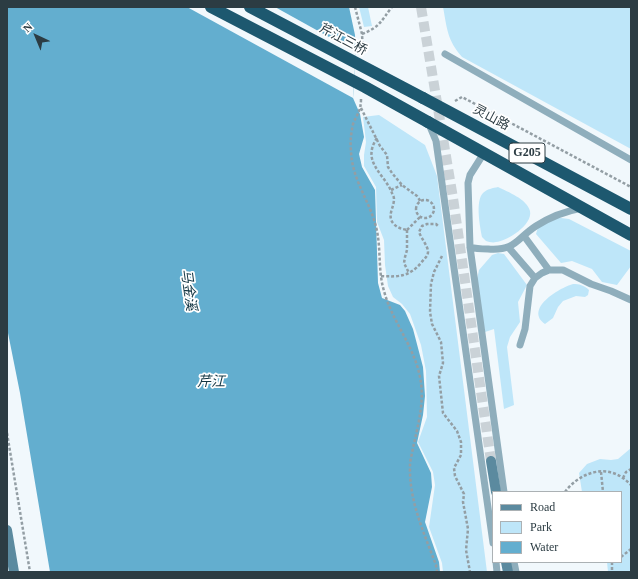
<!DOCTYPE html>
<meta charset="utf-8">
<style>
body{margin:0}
#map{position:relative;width:638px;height:579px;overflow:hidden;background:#f1f8fc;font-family:"Times New Roman",serif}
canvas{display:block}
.frame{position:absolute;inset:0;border:8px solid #2c3c43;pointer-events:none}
.legend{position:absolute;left:492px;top:491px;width:130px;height:72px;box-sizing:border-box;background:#fff;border:1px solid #abb1b4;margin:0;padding:5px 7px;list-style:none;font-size:12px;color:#2c3c43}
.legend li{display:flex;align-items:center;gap:8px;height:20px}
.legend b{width:20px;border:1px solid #abb1b4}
.north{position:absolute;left:16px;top:16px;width:40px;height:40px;-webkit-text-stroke:3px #fff;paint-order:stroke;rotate:316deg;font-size:11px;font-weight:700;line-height:16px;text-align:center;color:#2c3c43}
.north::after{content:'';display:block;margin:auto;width:14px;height:18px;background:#2c3c43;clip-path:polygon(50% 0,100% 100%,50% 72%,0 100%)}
</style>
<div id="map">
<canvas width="638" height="579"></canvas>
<div class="frame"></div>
<ul class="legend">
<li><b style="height:5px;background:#5b8a9f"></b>Road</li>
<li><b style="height:11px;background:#bee6f9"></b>Park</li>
<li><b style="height:11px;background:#63aecf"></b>Water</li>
</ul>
<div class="north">N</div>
</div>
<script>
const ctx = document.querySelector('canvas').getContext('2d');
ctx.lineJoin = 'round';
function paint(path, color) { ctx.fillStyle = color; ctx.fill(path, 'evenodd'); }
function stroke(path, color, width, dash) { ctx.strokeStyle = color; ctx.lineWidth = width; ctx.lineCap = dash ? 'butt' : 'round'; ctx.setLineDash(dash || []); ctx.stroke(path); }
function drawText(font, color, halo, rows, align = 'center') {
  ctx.font = font + ' "Times New Roman","Noto Sans SC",serif'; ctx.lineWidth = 3.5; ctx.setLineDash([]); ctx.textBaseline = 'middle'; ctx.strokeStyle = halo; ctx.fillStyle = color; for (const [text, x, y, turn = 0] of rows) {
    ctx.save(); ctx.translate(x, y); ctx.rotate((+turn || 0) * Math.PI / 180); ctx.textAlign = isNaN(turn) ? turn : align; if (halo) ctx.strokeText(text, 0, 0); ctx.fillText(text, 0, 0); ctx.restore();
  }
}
const green = new Path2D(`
 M359 7H368L372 26 364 27Z
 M443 7H631V149L462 57C447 40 447 28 443 7Z
 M379 115 425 145 437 176 487 572H443L442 563 429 527 435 485 433 472 418 442 427 417 426 371 421 345 410 314 402 304 393 297 388 286 385 265 384 240 377 222 376 187 364 166V155L366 142 363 117Z
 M498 187C508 192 527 199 530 211 533 225 507 241 496 242 493 243 489 242 486 241L482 237C480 227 475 201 483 193 487 189 493 188 498 187Z
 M553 217 569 219 631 251V266L617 285 602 282 592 269 572 261 561 263 536 234 539 224Z
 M498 253 504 254 527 285 518 302 520 322 510 337 507 347 514 405 504 409 494 329 485 332 476 284 479 270 492 255Z
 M573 284C579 284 584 285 589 290L588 295 585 297 576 296 563 301 558 307 553 318 545 324C524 309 559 288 573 284Z
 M631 448V572H608L607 562H621V492H582L579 473 587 464 600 459 611 460 618 459Z`);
const water = new Path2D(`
 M7 7H349L355 35 356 52 353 98 360 114 364 137 359 154 362 167 375 190 378 283 382 298 400 305 405 311 413 329 423 367 425 396 423 415 417 443 431 473 432 487 425 522 439 562 440 572H50L20 393 7 328Z`);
const pier = new Path2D(`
 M187 7H275L356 52 353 98Z`);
const secondaryTunnel = new Path2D(`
 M421 7 453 198 491 461`);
const path = new Path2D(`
 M355 7 362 34 363 52
 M362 34C380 27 381 21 392 7
 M361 99C361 111 357 114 353 124 351 133 350 142 351 151 352 181 371 202 377 231 381 251 378 271 384 291 392 321 414 346 420 377 425 401 418 425 413 448 412 454 410 460 410 466 409 501 424 533 436 565L437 572
 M455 101 462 97 631 187
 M361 108 380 146 387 155 388 167 392 173 402 185 417 196 421 202
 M377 138C361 162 384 173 392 193 393 195 394 197 394 199 394 208 387 215 393 223 397 228 402 229 407 230
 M391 190 402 185
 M416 209a9 9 0 1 1 18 0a9 9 0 1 1-18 0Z
 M407 230V250L405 257 404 263 409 273
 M407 230 420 217
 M442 256 434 272 431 284 430 312 432 324 441 342 443 363 439 376 443 413 457 431 461 442V455L454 468 455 476 464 494 463 502 468 529 466 550 470 572
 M381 276C398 277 409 277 421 263 424 259 428 256 428 252 428 246 421 238 419 232L422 226 427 224H436L438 226
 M7 433 30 572
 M601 472 603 492
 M623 478 626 472 631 469
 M565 492C575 478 595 467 613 473 620 475 626 480 631 485
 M621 557 631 549
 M612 562V572`);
const lane = new Path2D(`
 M445 54 631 160
 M428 122 436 141 493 543
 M484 153 470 175 468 183 470 247 504 492
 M524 236 549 270
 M470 247C476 249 482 249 488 249 516 251 516 239 536 226 550 217 566 211 582 208
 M509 248 535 278
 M520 345 525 329 530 286 535 278 542 273 549 270H563L591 284 611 291 631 300
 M496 562 497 572
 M514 562 516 572`);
const secondary = new Path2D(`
 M491 461 496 492
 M7 530 14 572
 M506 562 508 572`);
const highway = new Path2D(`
 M423 98 631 209
 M428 122 631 235`);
const highwayBridge = new Path2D(`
 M211 7 365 87 428 122
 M250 7 423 98`);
const shields = [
 [527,153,36]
];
const shieldNames = [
 ["G205",527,153]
];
const streetNames = [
 ["芹江三桥",343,40,28],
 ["灵山路",491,118,28]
];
const waterNames = [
 ["马金溪",188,290,82],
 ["芹江",211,382]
];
paint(green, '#bee6f9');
paint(water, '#63aecf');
paint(pier, '#f1f8fc');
stroke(secondaryTunnel, '#cad2d7', 10, [10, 5]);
stroke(path, '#939ea4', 2.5, [3, 2]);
stroke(lane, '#8faebc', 7);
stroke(secondary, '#5b8a9f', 10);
stroke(highway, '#1d586f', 12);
stroke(highwayBridge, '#1d586f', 12);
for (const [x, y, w] of shields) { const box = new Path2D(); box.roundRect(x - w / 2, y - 10, w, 20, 3); ctx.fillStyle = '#fff'; ctx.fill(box); stroke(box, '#2c3c43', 1); }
drawText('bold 12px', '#2c3c43', null, shieldNames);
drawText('13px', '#2c3c43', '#fff', streetNames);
drawText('italic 14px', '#123543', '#fff', waterNames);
</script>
